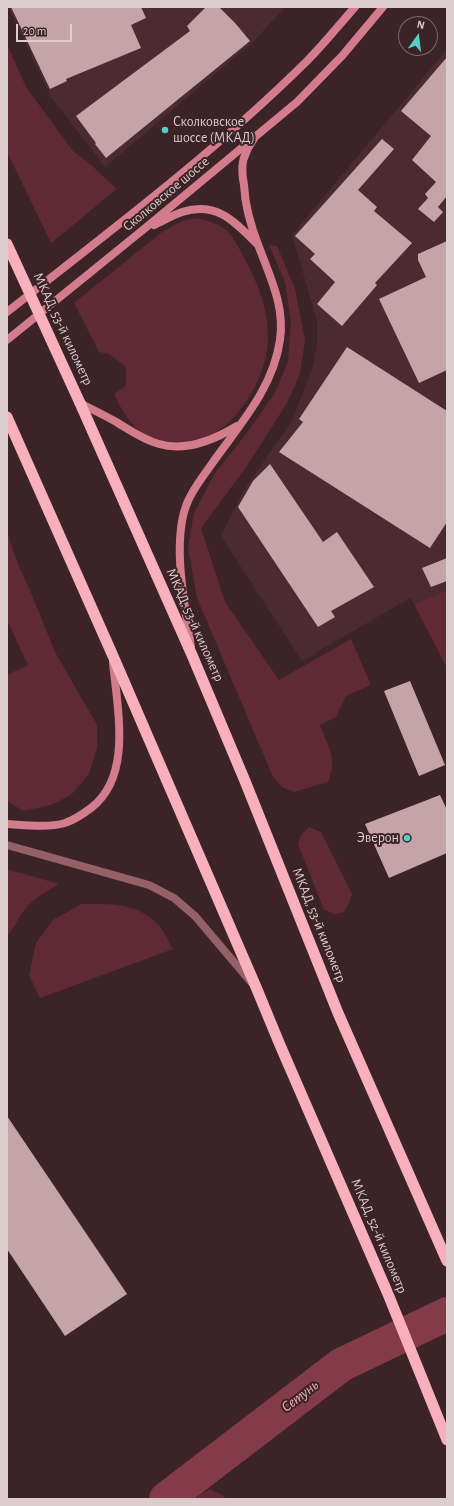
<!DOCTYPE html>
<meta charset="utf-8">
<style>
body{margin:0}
#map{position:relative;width:454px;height:1506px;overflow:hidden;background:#3c2327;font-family:"Alegreya Sans",sans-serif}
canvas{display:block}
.frame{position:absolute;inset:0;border:8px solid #decdcf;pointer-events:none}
.north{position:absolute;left:398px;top:16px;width:40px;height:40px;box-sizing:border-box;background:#3c2327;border:1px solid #7d676a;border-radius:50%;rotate:14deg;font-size:11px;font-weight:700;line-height:16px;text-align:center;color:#decdcf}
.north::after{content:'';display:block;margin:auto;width:14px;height:18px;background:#55cec5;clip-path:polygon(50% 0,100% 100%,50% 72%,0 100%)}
.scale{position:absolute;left:16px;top:24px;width:56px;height:18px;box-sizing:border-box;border:2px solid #decdcf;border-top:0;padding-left:5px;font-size:12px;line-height:14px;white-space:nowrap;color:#decdcf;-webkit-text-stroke:3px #3c2327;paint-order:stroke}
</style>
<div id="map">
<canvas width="454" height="1506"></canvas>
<div class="frame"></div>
<div class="north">N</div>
<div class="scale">20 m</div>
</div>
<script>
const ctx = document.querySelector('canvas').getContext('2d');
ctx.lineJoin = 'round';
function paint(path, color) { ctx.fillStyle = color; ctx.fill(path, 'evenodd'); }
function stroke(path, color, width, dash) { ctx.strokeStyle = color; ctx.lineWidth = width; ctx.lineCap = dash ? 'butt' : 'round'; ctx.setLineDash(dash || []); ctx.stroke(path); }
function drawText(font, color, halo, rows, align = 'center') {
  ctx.font = font + ' "Alegreya Sans",sans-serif'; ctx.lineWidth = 4; ctx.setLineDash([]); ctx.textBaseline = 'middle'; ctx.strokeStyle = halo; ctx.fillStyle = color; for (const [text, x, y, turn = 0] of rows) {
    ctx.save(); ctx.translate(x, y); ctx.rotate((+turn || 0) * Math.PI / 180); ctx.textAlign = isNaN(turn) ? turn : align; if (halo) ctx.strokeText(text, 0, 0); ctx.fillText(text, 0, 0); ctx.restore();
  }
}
const built = new Path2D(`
 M8 7H285L253 42 105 167 51 97Z
 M447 49V590L414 604 410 598 302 661 221 536 245 488 292 421 313 366 317 344V321L292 235Z`);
const green = new Path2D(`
 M7 44 26 87 73 151 90 164 117 189 51 243 7 152Z
 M195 218C229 224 232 235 247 263 258 285 268 309 268 335 269 393 209 470 146 437 143 435 140 431 137 429 125 416 122 410 114 394L126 386V367L109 354 99 352 74 303 162 232 182 221Z
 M269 245 277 246 295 289 305 340 300 374 287 403 247 466 201 528 225 602 279 680 351 639 371 685 346 696 336 717 320 725C328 748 338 757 328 782L294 792 282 787 273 777 197 598 188 547 194 513 215 473 246 434 274 394 288 362 291 322 285 282Z
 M7 532 18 564 31 593 55 652 97 725V748L89 774 71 795 51 805 23 811 7 801V675L28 665 7 620Z
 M447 590V668L414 604Z
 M309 827 321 832 352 894 349 903 344 912 335 914 324 910 298 844 301 835Z
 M7 869 59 884C47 891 35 898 25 909 18 917 16 928 7 935Z
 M82 904C111 904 139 902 160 927 165 933 169 942 173 949L40 998 29 975 36 943 53 920Z
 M210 1489 222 1495 226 1499H196L198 1496Z`);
const river = new Path2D(`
 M166 1499 341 1365 447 1314`);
const building = new Path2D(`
 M11 7H141L146 18 131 25 141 48 66 79 67 81 50 89Z
 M206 7H219L236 24 250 41 106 158 95 144 96 143 76 116 190 31 187 26Z
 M447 57V196L438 207 443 212 434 222 418 209 428 198 425 194 436 182 412 160 431 136 401 111Z
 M382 139 394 149 358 190 377 207 374 211 412 243 375 283 377 285 342 326 317 304 335 282 310 259 315 254 295 236Z
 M447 241V370L419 383 379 299 426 277 418 260V254Z
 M347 347 447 411V522L430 548 279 452 303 422 299 419Z
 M270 464 323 542 337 532 374 587 331 611 335 617 318 627 238 507 253 481Z
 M447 558V581L431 587 422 568Z
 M410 681 445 765 419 776 384 691Z
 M440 795 447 810V853L389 878 365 824Z
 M7 1116 127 1294 65 1336 7 1249Z`);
const tertiary = new Path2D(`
 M7 845 149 885 174 898 195 916 251 982`);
const secondary = new Path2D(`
 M154 225C163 221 173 215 182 212 217 201 235 222 257 244
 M7 312C109 232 214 153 307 61 324 44 339 25 355 7
 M7 340 144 229 297 102 342 56 383 7
 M80 403C93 410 106 416 118 423 131 431 144 440 159 444 186 452 214 440 237 426
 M191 647C185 606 172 545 186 506 191 491 202 478 211 465 239 425 273 389 280 340 285 306 270 277 259 247 251 227 245 206 244 185 242 175 241 162 246 153 248 147 252 142 255 137
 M7 824C25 825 47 828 65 823 74 820 83 814 91 808 133 776 117 708 113 662`);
const trunk = new Path2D(`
 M80 403 192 655 245 781 338 1013 447 1261
 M7 417 113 656 256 987 280 1045 388 1294 447 1440`);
const trunkBridge = new Path2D(`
 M7 244 80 403`);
const markers = [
 [165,130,4,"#55cec5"],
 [407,838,4,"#55cec5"]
];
const poiNames = [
 ["Сколковское",173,122],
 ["шоссе (МКАД)",173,138],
 ["Эверон",399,838,"right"]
];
const streetNames = [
 ["Сколковское шоссе",166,194,-40],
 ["МКАД, 53-й километр",63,329,65],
 ["МКАД, 53-й километр",195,625,66],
 ["МКАД, 53-й километр",319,925,68],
 ["МКАД, 52-й километр",379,1236,67]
];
const waterNames = [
 ["Сетунь",300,1396,-38]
];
paint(built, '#4b2b31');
paint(green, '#5f2a35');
stroke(river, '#833b4a', 34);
paint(building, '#c5a4a9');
stroke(tertiary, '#966069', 8);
stroke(secondary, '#d37c8c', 8);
stroke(trunk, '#f8b0bc', 11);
stroke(trunkBridge, '#f8b0bc', 11);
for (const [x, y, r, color] of markers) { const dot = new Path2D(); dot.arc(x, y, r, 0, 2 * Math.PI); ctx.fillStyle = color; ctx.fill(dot); stroke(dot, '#3c2327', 1.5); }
drawText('14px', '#decdcf', '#3c2327', poiNames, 'left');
drawText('14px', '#decdcf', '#3c2327', streetNames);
drawText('italic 15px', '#f2b0ba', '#3c2327', waterNames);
</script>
